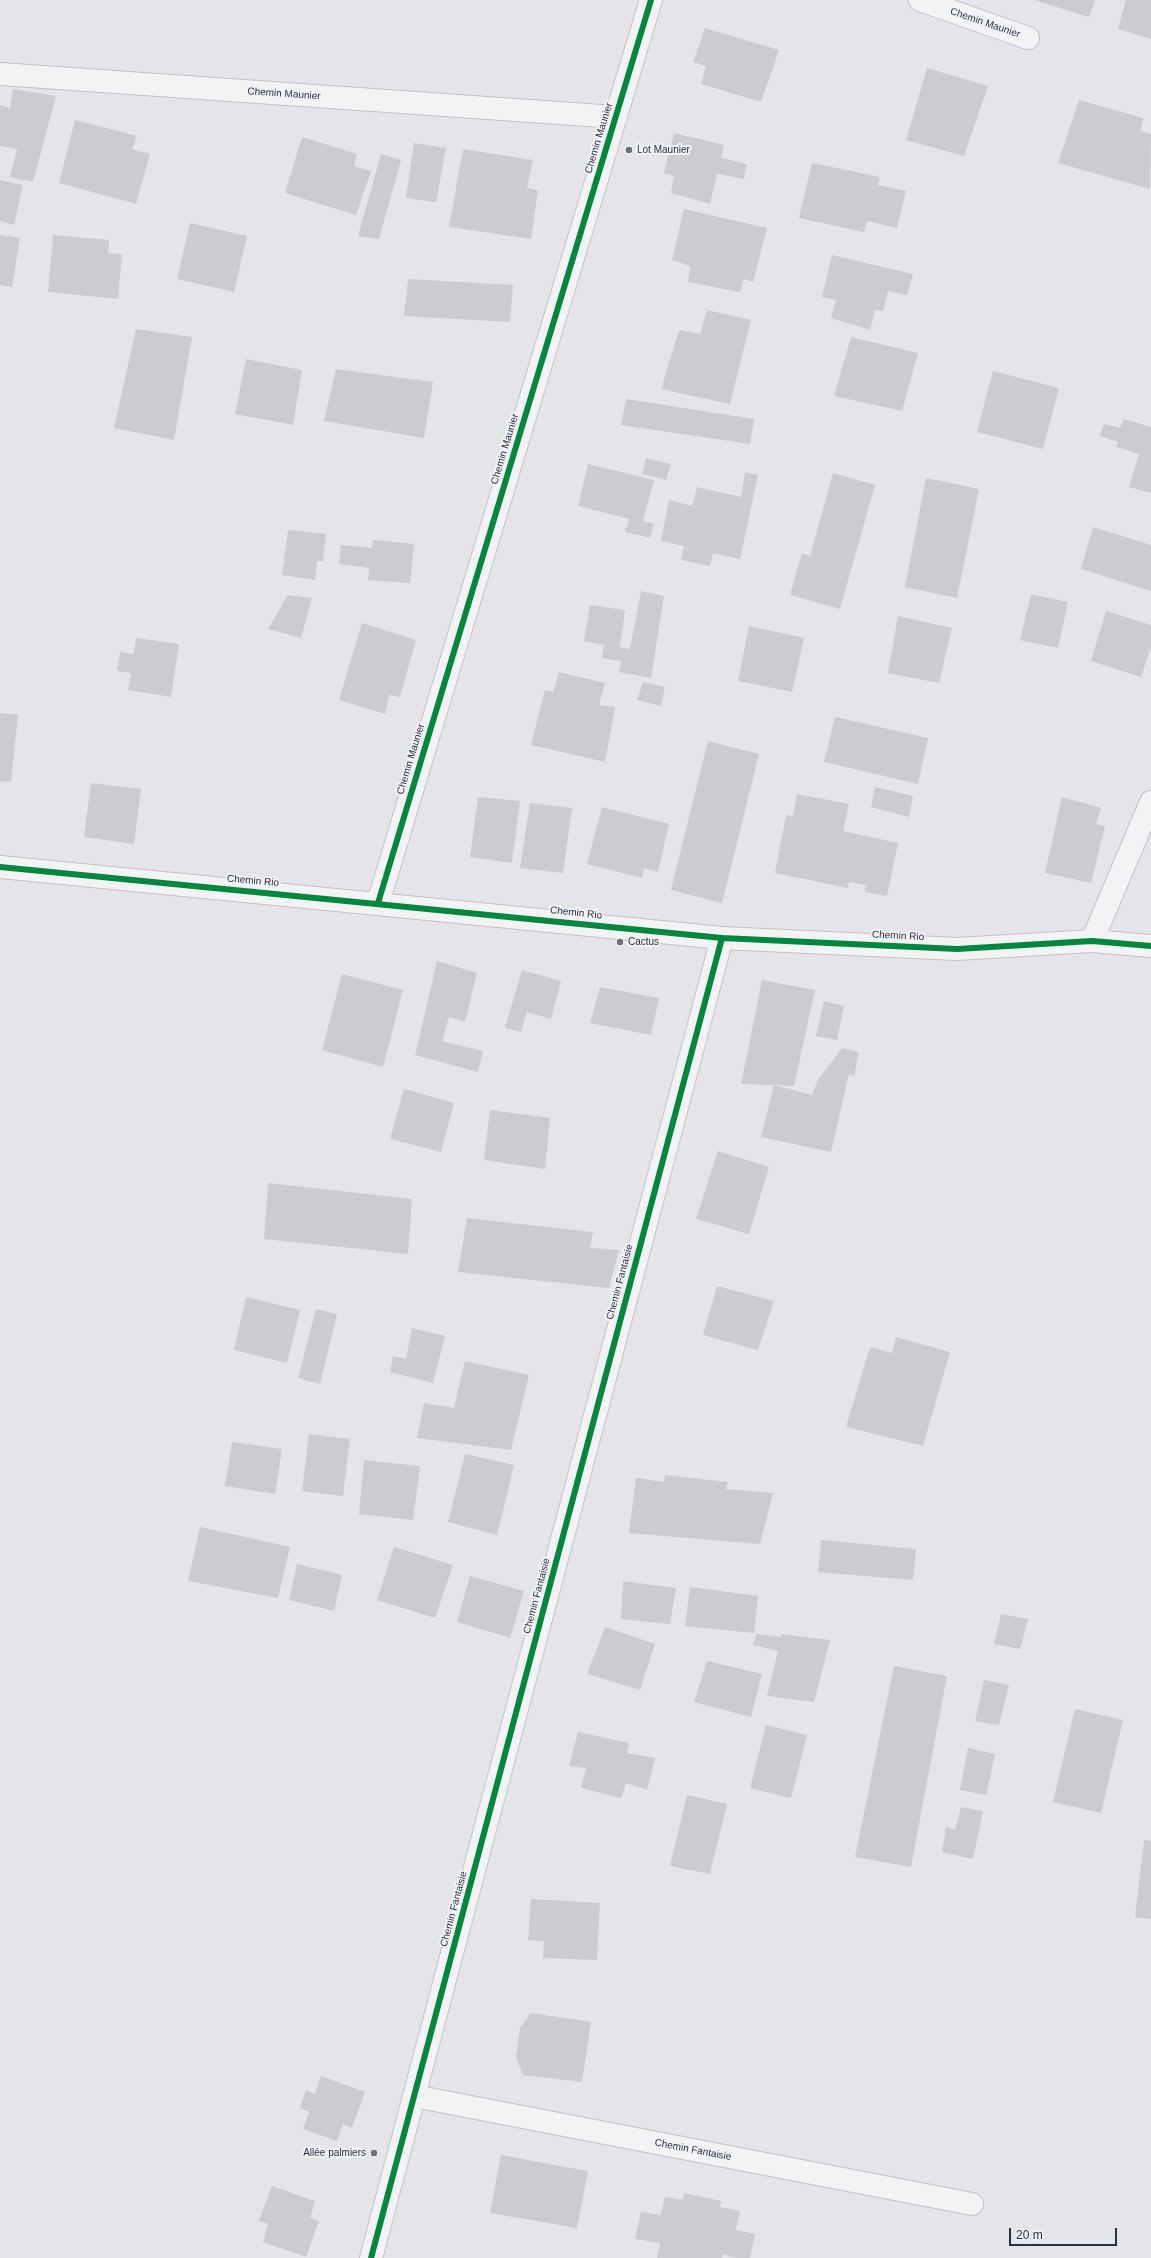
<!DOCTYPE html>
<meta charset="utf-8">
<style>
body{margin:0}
#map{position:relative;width:1151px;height:2258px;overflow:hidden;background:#e4e5e8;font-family:Helvetica,sans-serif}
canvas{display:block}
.scale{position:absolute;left:1009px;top:2228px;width:108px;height:18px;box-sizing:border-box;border:2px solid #2b2f41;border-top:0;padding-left:5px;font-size:12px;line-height:14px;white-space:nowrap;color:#2b2f41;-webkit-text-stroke:3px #f2f3f7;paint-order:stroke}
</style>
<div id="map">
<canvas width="1151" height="2258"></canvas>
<div class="scale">20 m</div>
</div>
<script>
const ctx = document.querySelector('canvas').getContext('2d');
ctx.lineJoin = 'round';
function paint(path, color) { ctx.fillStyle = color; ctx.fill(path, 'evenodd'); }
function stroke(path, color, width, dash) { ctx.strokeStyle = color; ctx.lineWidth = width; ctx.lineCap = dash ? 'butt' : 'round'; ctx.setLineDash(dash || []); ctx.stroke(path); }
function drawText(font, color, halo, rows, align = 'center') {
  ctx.font = font + ' Helvetica,sans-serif'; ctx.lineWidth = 4; ctx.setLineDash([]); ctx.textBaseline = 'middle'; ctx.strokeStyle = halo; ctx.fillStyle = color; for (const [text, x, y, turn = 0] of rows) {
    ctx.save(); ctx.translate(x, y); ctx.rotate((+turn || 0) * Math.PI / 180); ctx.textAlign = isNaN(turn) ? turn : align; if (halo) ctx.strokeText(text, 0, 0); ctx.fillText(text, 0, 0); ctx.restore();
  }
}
const building = new Path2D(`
 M1034 0H1095L1089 17Z
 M1126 0H1151V39L1118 29Z
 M705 28 779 50 761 102 701 84 706 66 693 62Z
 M927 68 988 86 964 156 906 140Z
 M13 89 56 96 33 182 10 177 17 149 0 146V105L10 108Z
 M1079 100 1143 118 1141 131 1151 134 1150 189 1058 163Z
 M75 120 137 136 132 149 150 154 136 204 59 183Z
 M674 133 724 145 721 158 747 164 744 179 717 174 710 204 671 193 674 176 664 173Z
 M302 137 357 154 354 166 371 171 356 215 285 193Z
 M414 143 446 148 436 202 406 198Z
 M463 149 533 160 527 188 538 190 531 239 449 227Z
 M381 154 401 160 379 239 358 236Z
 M812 163 880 177 878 185 906 191 897 228 867 221 864 232 799 218Z
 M0 180 23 185 14 225 0 221Z
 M684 209 767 228 753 282 744 279 740 292 688 282 690 266 672 260Z
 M190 223 247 236 234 292 177 279Z
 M0 235 20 238 12 287 0 285Z
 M53 235 109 240 108 253 122 254 118 299 48 292Z
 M832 255 913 274 907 295 888 291 883 311 875 310 870 330 831 318 836 300 822 297Z
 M408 279 513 285 510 322 404 316Z
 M707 310 751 320 730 404 661 389 679 330 700 334Z
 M136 329 192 337 174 440 114 428Z
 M851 337 918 353 902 411 834 396Z
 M246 359 302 370 293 425 235 414Z
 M336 369 433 382 424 438 324 421Z
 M993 371 1059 388 1043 449 977 432Z
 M626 399 754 419 750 444 621 425Z
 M1124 419 1151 427V493L1129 487 1139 454 1116 447 1118 442 1100 436 1104 424 1120 428Z
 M646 458 671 464 666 480 642 474Z
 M588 464 654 480 643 521 654 524 650 538 625 532 629 519 578 506Z
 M745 472 758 475 740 559 713 553 710 566 681 560 684 546 661 541 669 500 692 506 697 487 741 497Z
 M833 473 875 485 840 609 790 595 802 553 810 556Z
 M926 478 979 489 957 598 905 587Z
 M1093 527 1151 545V591L1081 569Z
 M288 530 326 534 323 561H317L315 580 282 575Z
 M373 540 414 544 410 583 368 580 369 568 339 564 341 545 372 548Z
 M641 591 664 596 651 678 619 672 621 661 602 658 604 645 584 641 590 605 625 610 620 647 630 649Z
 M1031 594 1068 602 1058 648 1020 640Z
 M288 595 312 598 301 638 268 629Z
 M1106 611 1151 625V646L1141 677 1091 661Z
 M898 616 952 628 939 683 888 673Z
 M362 623 416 640 400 697 389 695 385 714 339 700Z
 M749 626 804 638 792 692 738 681Z
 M136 638 179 644 171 697 128 690 131 673 117 671 120 652 134 654Z
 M559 672 605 683 599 705 615 707 605 762 531 745 545 690 553 692Z
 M643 682 665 687 661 706 637 700Z
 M0 713 18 715 11 782 0 781Z
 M835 717 928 738 918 784 824 762Z
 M708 741 759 754 722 903 671 890Z
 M91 783 141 789 134 844 84 837Z
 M875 787 913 796 909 817 871 807Z
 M797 794 849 804 843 831 898 843 887 896 865 892 866 885 849 882 848 888 775 873 786 815 793 816Z
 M478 797 520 801 512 863 470 857Z
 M1062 797 1101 808 1096 824 1105 826 1091 883 1045 873Z
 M530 803 572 808 563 873 520 868Z
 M602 807 669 824 658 872 644 868 642 878 587 864Z
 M437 961 477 973 465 1022 449 1017 442 1041 483 1051 478 1072 415 1055Z
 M522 970 561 981 551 1019 527 1012 521 1032 505 1028Z
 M342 974 403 990 383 1067 322 1050Z
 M762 980 815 990 794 1086 774 1085 812 1095 818 1080 842 1048 859 1052 854 1076 849 1074 831 1152 761 1137 774 1085 741 1084Z
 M600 987 659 998 651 1035 590 1023Z
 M824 1001 844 1006 837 1040 816 1036Z
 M404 1089 454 1103 441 1152 390 1139Z
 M490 1110 550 1118 545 1169 484 1160Z
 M718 1151 769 1167 749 1234 696 1219Z
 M268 1183 412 1199 408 1254 264 1239Z
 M467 1218 593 1232 590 1248 619 1250 609 1288 458 1272Z
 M717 1286 774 1301 758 1350 703 1335Z
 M246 1297 300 1310 287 1363 234 1350Z
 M316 1309 337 1314 320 1384 298 1378Z
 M412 1328 445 1336 433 1383 390 1372 393 1356 406 1359Z
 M896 1337 950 1352 923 1446 846 1427 870 1347 892 1353Z
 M465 1361 529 1375 511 1450 417 1438 424 1403 454 1408Z
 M309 1434 350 1439 343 1496 302 1491Z
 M232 1442 282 1449 275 1494 225 1486Z
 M465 1454 514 1465 497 1535 448 1522Z
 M364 1460 420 1466 413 1520 359 1514Z
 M665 1475 728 1482 726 1489 773 1493 760 1544 629 1533 636 1478 664 1482Z
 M200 1527 290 1547 278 1598 188 1581Z
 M821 1540 916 1549 913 1580 818 1572Z
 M394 1547 453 1565 435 1618 377 1600Z
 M297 1564 342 1575 334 1611 289 1600Z
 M470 1576 524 1591 510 1638 457 1622Z
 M623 1581 676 1588 670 1624 621 1619Z
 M690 1587 758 1596 754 1633 685 1626Z
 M1001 1614 1028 1619 1020 1649 994 1644Z
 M605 1627 655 1644 640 1690 587 1674Z
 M756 1634 781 1637 782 1634 830 1640 814 1702 767 1696 778 1651 753 1645Z
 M707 1661 762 1674 751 1717 694 1702Z
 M894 1666 947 1676 911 1867 855 1857Z
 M984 1680 1009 1685 999 1725 975 1721Z
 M1075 1709 1123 1720 1101 1813 1053 1802Z
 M766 1725 807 1735 791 1798 750 1788Z
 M578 1732 629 1743 627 1753 655 1758 647 1790 626 1783 621 1798 581 1788 586 1768 569 1766Z
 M968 1748 995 1754 986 1795 960 1790Z
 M687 1795 727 1804 710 1874 670 1866Z
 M961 1807 983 1811 973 1859 942 1852 946 1827 955 1830Z
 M1144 1840 1151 1841V1919L1135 1917Z
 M531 1899 600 1903 597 1960 543 1958 544 1941 528 1940Z
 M531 2013 591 2022 582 2082 523 2075 516 2057 520 2028Z
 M321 2076 365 2092 352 2128 343 2124 337 2141 303 2129 309 2112 300 2108 306 2090 315 2094Z
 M501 2155 588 2171 577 2228 490 2213Z
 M272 2186 315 2201 310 2218 319 2221 306 2257 263 2242 268 2224 259 2221Z
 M684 2193 721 2201 720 2207 740 2211 736 2230 755 2234 750 2258H737L723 2254 722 2258H657L660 2243 635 2239 641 2212 661 2215 665 2197 683 2200Z`);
const street = new Path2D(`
 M920 0 1028 38
 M0 74 616 117
 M0 867 722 938 957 949 1092 941 1151 946
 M378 903 651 0
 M1092 941 1151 802
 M414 2096 972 2204
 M371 2258 722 938`);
const cycleway = new Path2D(`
 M0 867 722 938 957 949 1092 941 1151 946
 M378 903 651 0
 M371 2258 722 938`);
const markers = [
 [629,150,4,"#6c6f7b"],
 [620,942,4,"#6c6f7b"],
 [374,2153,4,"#6c6f7b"]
];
const streetNames = [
 ["Chemin Maunier",985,23,19],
 ["Chemin Maunier",284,94,4],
 ["Chemin Maunier",599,138,-73],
 ["Chemin Maunier",505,449,-73],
 ["Chemin Maunier",411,759,-73],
 ["Chemin Rio",253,881,5],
 ["Chemin Rio",576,913,6],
 ["Chemin Rio",898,936,3],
 ["Chemin Fantaisie",620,1282,-75],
 ["Chemin Fantaisie",537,1596,-75],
 ["Chemin Fantaisie",454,1909,-75],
 ["Chemin Fantaisie",693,2150,11]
];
const poiNames = [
 ["Lot Maunier",637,150],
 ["Cactus",628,942],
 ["Allée palmiers",366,2153,"right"]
];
paint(building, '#cbccd0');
stroke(street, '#c1c2c5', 24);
stroke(street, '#f3f3f5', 22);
stroke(cycleway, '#00873e', 6);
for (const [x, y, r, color] of markers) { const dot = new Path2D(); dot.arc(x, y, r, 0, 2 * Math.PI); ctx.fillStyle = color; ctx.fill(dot); stroke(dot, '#f2f3f7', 1.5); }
drawText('10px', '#2b2f41', '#f2f3f7', streetNames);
drawText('10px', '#2b2f41', '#f2f3f7', poiNames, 'left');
</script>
